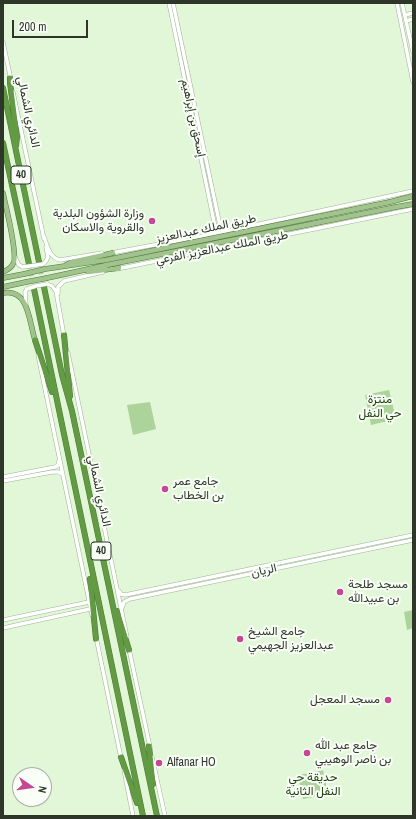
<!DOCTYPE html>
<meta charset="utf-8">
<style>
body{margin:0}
#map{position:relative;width:416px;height:819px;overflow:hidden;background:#e1f7d7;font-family:"Archivo Narrow",sans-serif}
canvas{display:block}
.frame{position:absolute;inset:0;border:4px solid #2e362a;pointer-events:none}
.north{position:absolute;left:12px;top:767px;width:40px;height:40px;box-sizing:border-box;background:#f9fef7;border:1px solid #a8aea5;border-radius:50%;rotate:103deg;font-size:11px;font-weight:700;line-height:16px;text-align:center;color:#2e362a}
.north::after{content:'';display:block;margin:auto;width:14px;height:18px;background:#c64895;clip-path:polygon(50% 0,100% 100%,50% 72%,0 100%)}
.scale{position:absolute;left:12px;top:20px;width:76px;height:18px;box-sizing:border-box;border:2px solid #2e362a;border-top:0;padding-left:5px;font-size:12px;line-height:14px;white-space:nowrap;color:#2e362a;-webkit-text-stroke:3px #f9fef7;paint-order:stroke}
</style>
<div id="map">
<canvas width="416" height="819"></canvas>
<div class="frame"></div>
<div class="north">N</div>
<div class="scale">200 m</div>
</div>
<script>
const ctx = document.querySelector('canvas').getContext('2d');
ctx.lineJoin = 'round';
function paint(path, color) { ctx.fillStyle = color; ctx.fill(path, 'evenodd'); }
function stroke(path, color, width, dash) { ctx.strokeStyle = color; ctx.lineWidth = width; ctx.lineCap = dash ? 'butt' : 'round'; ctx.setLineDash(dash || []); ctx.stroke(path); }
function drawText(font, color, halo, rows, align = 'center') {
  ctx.font = font + ' "Archivo Narrow",Vazirmatn,sans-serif'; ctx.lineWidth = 4; ctx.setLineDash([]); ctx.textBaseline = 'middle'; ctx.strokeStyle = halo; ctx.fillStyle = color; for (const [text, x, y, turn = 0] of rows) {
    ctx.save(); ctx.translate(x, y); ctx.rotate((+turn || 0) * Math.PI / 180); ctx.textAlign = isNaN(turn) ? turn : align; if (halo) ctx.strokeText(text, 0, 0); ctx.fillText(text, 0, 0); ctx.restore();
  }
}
const green = new Path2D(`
 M389 390 396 419 371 425 365 395Z
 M150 402 156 429 133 435 127 405Z
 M413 610V628L407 630 404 612Z
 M323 770 328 794 303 799 298 776 299 775Z`);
const minorTunnel = new Path2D(`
 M298 218 296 224 298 230`);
const highwayTunnel = new Path2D(`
 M39 262 44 287
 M29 264 34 289`);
const minor = new Path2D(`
 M169 3 214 222 215 226 213 234
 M173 3 219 221 220 225 225 231
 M397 3 413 82
 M402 3 413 52
 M405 15 413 13
 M406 21 413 19
 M3 42 11 80
 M13 92 44 239
 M44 237C48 247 49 257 60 260L102 253
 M111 253 213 234 413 191
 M15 257 19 265 23 267
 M43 264 46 261 48 257 46 247
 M117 269 413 209
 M47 284 52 286 56 291 64 336
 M58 294V287L64 281 103 272
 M26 304 25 292 27 289
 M68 353 127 637
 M38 355 92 615
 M3 477 55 467 58 465 59 461
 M3 481 52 472H59L62 474
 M119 591 121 594 125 595 413 535
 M122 608 124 602 130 599 413 540
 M3 620 89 602
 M3 628 90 609
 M96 637 121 758
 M129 649 150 747
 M152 757 165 816
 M124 770 133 816`);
const major = new Path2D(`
 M3 193C6 208 17 249 14 262 12 267 8 270 3 272
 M390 202 413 196
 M396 207 413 204
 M66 265 72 262 113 253
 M45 269 106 260
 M88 272 119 268
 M3 278 24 274
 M47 278 107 265
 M3 287 26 282
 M3 293C29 288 29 322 35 340`);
const highway = new Path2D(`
 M10 78V83L17 137 16 146
 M3 88 39 262
 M3 143 29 264
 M44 287 62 375 72 411 157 816
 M34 289 143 816
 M64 335 70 396
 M35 340 52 392
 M90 579 96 639
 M117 611 129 650
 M149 746 153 784
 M121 757 137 803`);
const minorBridge = new Path2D(`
 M23 267 43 264
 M27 289 36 286 47 284`);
const majorBridge = new Path2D(`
 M106 260 390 202
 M107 265 396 207
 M24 274 45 269
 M26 282 47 278`);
const markers = [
 [152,221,4,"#c64895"],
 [165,489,4,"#c64895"],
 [340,592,4,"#c64895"],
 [240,639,4,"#c64895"],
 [388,700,4,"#c64895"],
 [307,753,4,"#c64895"],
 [159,763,4,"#c64895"]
];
const shields = [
 [21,175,20],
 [101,551,20]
];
const shieldNames = [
 ["40",21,175],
 ["40",101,551]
];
const streetNames = [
 ["الدائري الشمالي",28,112,78],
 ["إسحق بن إبراهيم",193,118,78],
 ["طريق الملك عبدالعزيز",206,229,-12],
 ["طريق الملك عبدالعزيز الفرعي",222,248,-11],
 ["الدائري الشمالي",99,491,78],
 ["الريان",264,571,-13]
];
const poiNames = [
 ["وزارة الشؤون البلدية",144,214,"right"],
 ["والقروية والاسكان",144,228,"right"],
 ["جامع عمر",173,482],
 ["بن الخطاب",173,496],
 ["مسجد طلحة",348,585],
 ["بن عبيدالله",348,599],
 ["جامع الشيخ",248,632],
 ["عبدالعزيز الجهيمي",248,646],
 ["مسجد المعجل",380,700,"right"],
 ["جامع عبد الله",315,746],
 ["بن ناصر الوهيبي",315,760],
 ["Alfanar HO",167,763]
];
const parkNames = [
 ["منتزة",380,400],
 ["حي النفل",380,414],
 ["حديقة حي",313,778],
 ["النفل الثانية",313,792]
];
paint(green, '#acd39a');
stroke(minorTunnel, '#bdd0b4', 3.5, [3.5, 2]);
stroke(highwayTunnel, '#bdd0b4', 5, [5, 2.5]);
stroke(minor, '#9fb496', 4.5);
stroke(major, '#50783a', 5.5);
stroke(highway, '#50783a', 6);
stroke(minor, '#fff', 3.5);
stroke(major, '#a1c38e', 4.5);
stroke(highway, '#629b43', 5);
stroke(minorBridge, '#9fb496', 4.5, []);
stroke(majorBridge, '#50783a', 5.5, []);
stroke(minorBridge, '#fff', 3.5);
stroke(majorBridge, '#a1c38e', 4.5);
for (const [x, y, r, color] of markers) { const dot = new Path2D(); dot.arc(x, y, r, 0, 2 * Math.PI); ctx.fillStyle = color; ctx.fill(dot); stroke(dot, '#f9fef7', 1.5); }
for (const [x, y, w] of shields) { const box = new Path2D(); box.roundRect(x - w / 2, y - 9, w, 18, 3); ctx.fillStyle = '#f9fef7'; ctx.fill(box); stroke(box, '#2e362a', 1); }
drawText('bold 11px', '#2e362a', null, shieldNames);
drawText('12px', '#2e362a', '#f9fef7', streetNames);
drawText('12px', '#2e362a', '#f9fef7', poiNames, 'left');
drawText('12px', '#1c3d06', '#f9fef7', parkNames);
</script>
